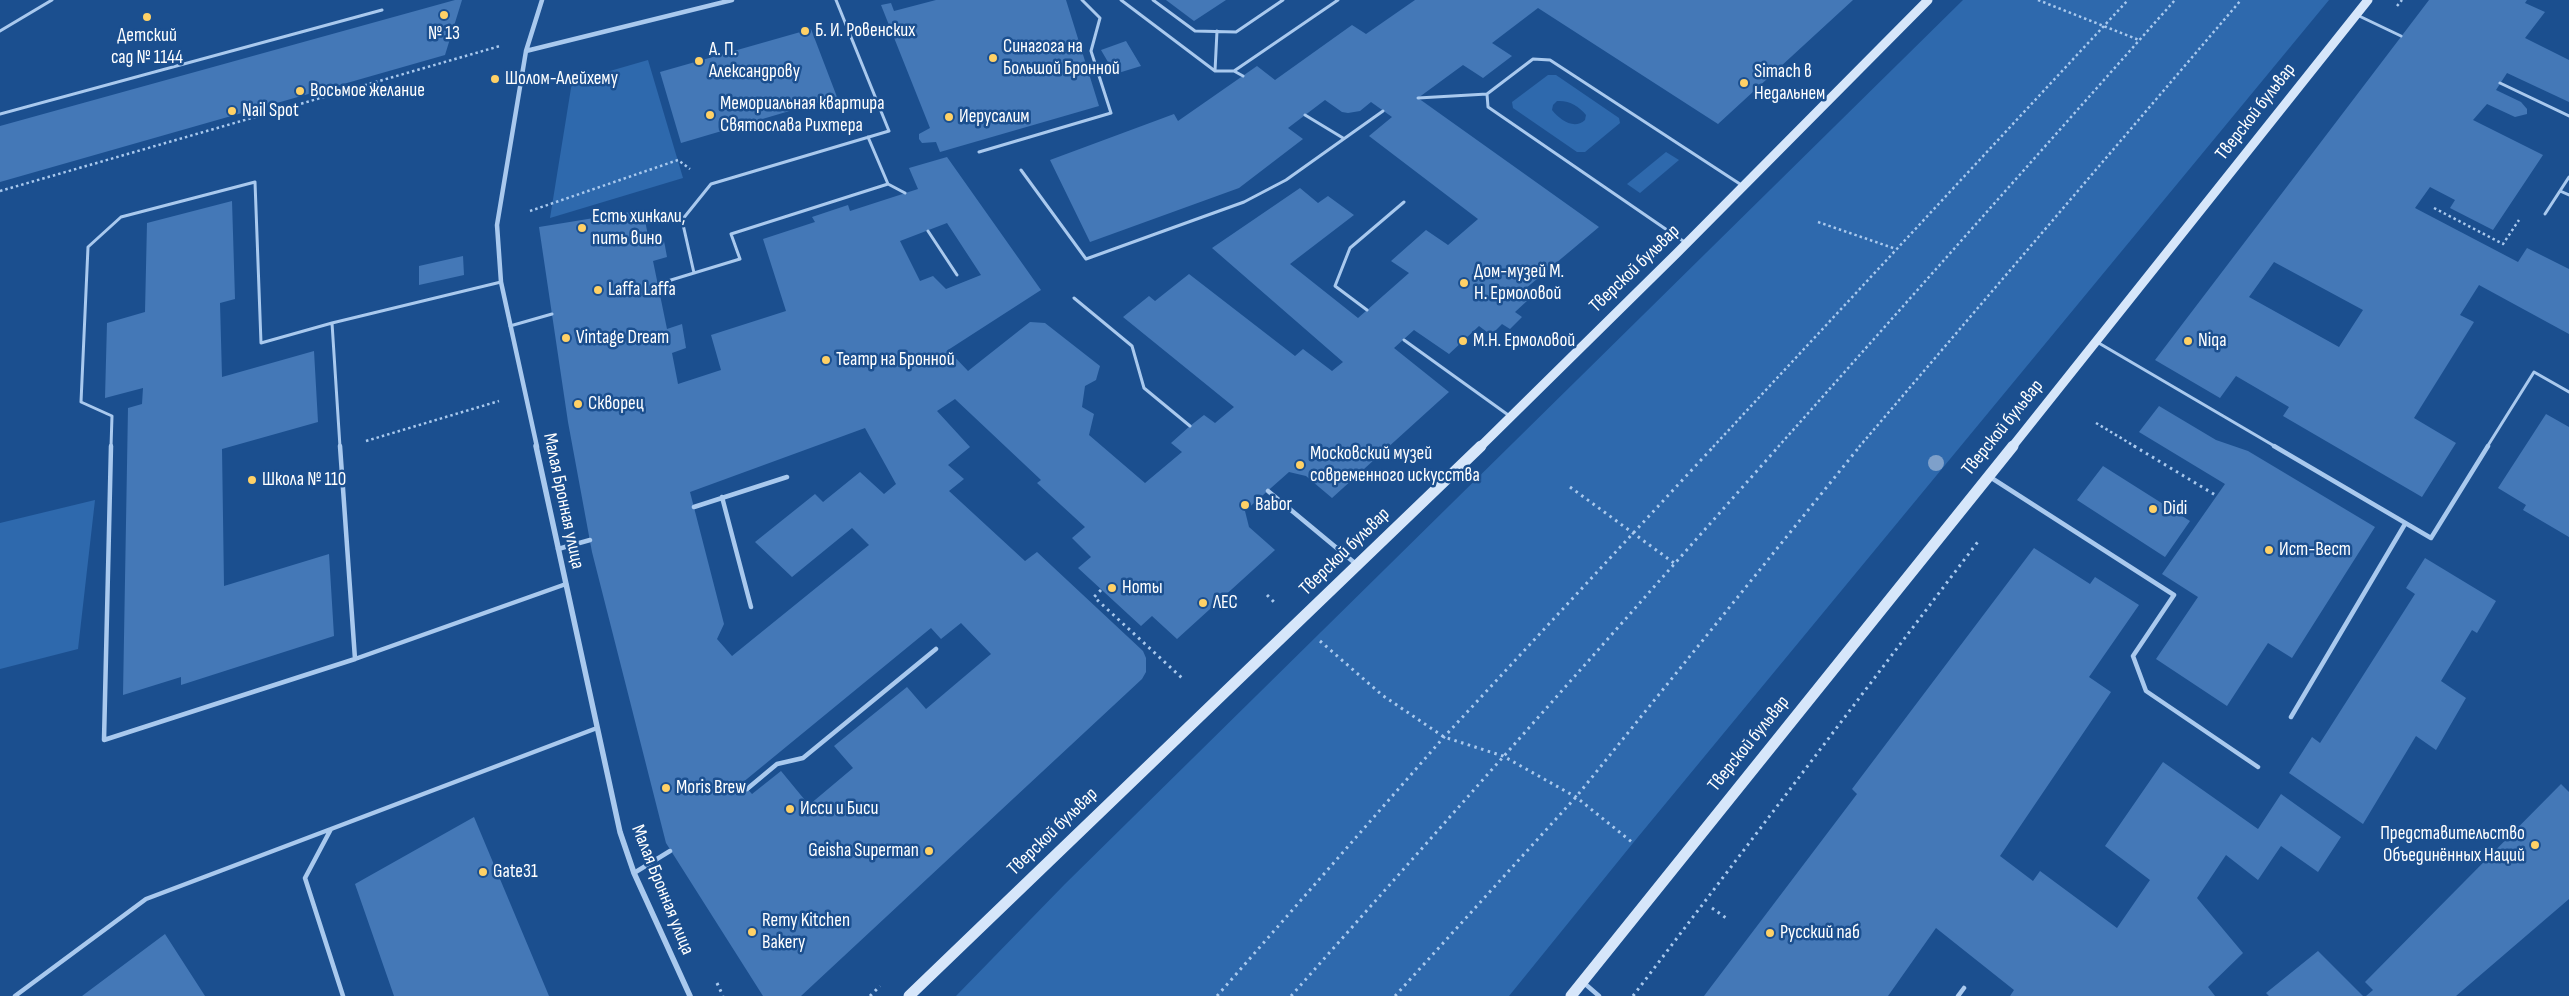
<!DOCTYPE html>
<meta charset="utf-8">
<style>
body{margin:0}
canvas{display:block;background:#1b4f8f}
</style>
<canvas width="2569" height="996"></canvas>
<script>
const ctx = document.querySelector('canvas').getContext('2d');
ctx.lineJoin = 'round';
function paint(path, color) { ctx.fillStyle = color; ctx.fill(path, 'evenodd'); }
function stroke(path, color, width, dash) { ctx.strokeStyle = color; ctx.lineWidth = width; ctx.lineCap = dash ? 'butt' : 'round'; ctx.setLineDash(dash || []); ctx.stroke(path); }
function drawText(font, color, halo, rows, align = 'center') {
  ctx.font = font + ' "Sofia Sans Condensed",sans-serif'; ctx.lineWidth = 5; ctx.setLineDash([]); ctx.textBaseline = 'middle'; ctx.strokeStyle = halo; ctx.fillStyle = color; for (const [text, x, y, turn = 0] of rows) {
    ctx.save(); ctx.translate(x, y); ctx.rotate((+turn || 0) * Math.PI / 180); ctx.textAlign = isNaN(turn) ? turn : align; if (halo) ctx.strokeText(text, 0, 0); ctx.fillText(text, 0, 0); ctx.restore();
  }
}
const green = new Path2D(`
 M1963 0H2329L1633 843 1509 996H956L1065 884Z
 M648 60 683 178 550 218 572 82Z
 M1548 75H1556L1619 118 1620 123 1585 152H1577L1513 108 1512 102ZM1557 101C1569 100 1579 106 1586 115L1585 120C1574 130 1560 120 1552 110L1553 105Z
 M1666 152 1679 160 1640 193 1627 184Z
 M95 500 78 649 0 669V523Z`);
const building = new Path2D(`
 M455 0H462L445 55 0 182V126Z
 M936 0H1066L1099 106 940 152 936 142 922 143 919 139V134L930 128 881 5 891 3 894 11Z
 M1166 0H1226L1194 21Z
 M1415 0H1853L1718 124 1538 8 1492 43 1512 56 1483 78 1463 65 1418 98 1599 227 1519 294 1528 300 1515 312 1522 317 1510 329 1502 324 1491 335 1479 326 1449 354 1414 330 1394 348 1449 392 1332 498 1306 476 1289 472 1245 511 1249 527 1275 550 1177 639 1152 616 1141 626 1078 568 1091 557 1072 538 1085 527 1037 483 1041 480 955 399 937 411 970 447 948 465 964 479 949 491 1025 561 1037 552 1143 651 1146 658V672L1142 679 801 996H763L666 843 592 552 568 422 539 227 643 210 649 241 663 237 665 246 667 257 653 261 667 329 682 324 686 348 672 353 678 384 721 370 711 335 786 311 763 239 815 222 812 217 848 205 850 211 918 189 909 168 947 157 1041 290 948 350 968 371 1030 322 1045 323 1100 366 1096 380 1085 386 1082 407 1094 414 1089 435 1145 483 1182 452 1171 443 1190 426 1204 415 1215 423 1234 407 1123 317 1149 296 1155 301 1189 274 1295 356 1303 349 1332 371 1343 362 1212 248 1300 188 1318 203 1328 196 1354 215 1290 264 1358 318 1409 273 1391 261 1426 230 1448 245 1478 219 1369 136 1392 117 1371 102 1360 111 1348 113 1342 112 1325 100 1288 128 1303 139 1239 188 1090 242 1050 160 1174 114 1178 121 1257 66 1275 80 1352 25 1366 34ZM947 223 981 275 946 289 933 276 920 281 900 241ZM865 428 896 484 884 494 860 472 823 502 815 494 755 542 792 577 852 528 869 545 732 656 717 639 724 624 690 492ZM961 623 991 654 926 709 907 687 834 746 853 768 809 805 781 771 752 794 742 783 931 628 941 639Z
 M2429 0H2527L2525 3 2545 12 2525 38 2569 60V102L2507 73 2496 90 2521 102 2527 109V114L2515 117 2487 104 2473 120 2543 155 2493 230 2450 208 2455 200 2430 187 2415 208 2518 262 2527 248 2569 269V334L2479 285 2460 315 2474 322 2414 418 2456 443 2422 497 2283 416 2289 407 2236 376 2220 398 2155 360ZM2274 262 2363 310 2339 347 2249 297Z
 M811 29 837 97 681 143 660 72Z
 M1126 41 1141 66 1115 74 1101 50Z
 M232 201 235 299 220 303 222 377 314 351 318 422 222 449 224 586 329 554 334 636 181 685V677L123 695 128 408 142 404 143 388 105 398 107 323 145 312 147 223Z
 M463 256 464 275 419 285V266Z
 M2159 406 2216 440 2248 451 2375 527 2292 658 2268 643 2227 706 2156 659 2198 597 2162 574 2225 484 2139 432Z
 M2546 414 2569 427V537L2523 510 2526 505 2498 488Z
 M2103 466 2190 521 2165 557 2077 500Z
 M2034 548 2090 584 2095 577 2139 605 2089 677 2111 692 2000 856 2033 881 2040 871 2117 928 2150 880 2105 846 2163 762 2258 829 2281 794 2341 837 2318 872 2281 846 2258 880 2226 855 2197 898 2243 953 2208 987 2215 996H2010L2014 990 1936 928 1888 996H1704L1857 794 1852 789Z
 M2425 558 2496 601 2477 633 2472 630 2441 681 2466 698 2436 750 2416 736 2363 824 2289 773 2312 737 2320 743 2415 594 2406 588Z
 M2561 784 2569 792V899L2456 996H2366L2373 990 2365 982Z
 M474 817 549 996H394L355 884Z
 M165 934 205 996H82Z
 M2318 951 2363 996H2269L2266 993Z`);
const pathFar1 = new Path2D(`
 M2038 0 2139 40
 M2397 6 2402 0
 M0 191 500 46
 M2434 208 2503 244 2519 220
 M530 211 678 160 690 169
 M1818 222 1896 249
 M2096 423 2136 447
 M366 441 499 401
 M1713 447 2128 0
 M1778 447 2175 0
 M1859 447 2241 0`);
const path = new Path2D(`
 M2134 446 2217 496
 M1570 487 1674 563
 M1101 590 1094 597 1182 678
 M1267 595 1275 603
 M1320 641 1382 695 1444 737 1503 756 1576 797 1633 843
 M1712 908 1726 918
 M717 983 723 996
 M870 996 880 986
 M1217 996 1444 737 1714 446
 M1291 996 1779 446
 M1395 996 1576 797 1860 446
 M1633 996 1980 539`);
const laneFar1 = new Path2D(`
 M1121 0 1215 71H1234L1338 0
 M1153 0 1195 31 1236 32 1283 0
 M2357 15 2401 36
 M0 31 52 0
 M1215 71 1217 31
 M1234 71 1243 76
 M2500 83 2569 116
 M1418 98 1487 94
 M0 114 382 10
 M1305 115 1343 138
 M979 152 1111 113 1091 51 1100 18 1082 0
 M1021 170 1086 259 1244 202 1286 180 1383 111
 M888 184 905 193
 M2560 191 2569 195
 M2545 214 2569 177
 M928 231 957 275
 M1686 243 1488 107 1487 94 1533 59 1550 60 1743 186
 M694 273 740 259 731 234 888 184 868 137
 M658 284 694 273 682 220 711 184 889 131 836 0
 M1074 298 1132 346 1144 388 1190 426
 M1367 310 1335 286 1350 248 1404 202
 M510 326 552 314
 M1404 340 1511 417
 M2097 342 2276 447
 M111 447 112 416 81 402 88 247 121 217 255 182 261 343 332 323
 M340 447 332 323 501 282
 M2487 447 2534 372 2569 392`);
const lane = new Path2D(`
 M111 446 104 740 355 659
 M340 446 355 659 566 584
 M2274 446 2431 538 2488 446
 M1990 477 2174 595 2133 656 2146 691 2258 767
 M1268 491 1356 564
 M722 497 751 607
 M694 507 787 477
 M558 549 590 540
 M2291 717 2405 524
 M747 789 777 764 803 758 936 649
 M634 873 670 851
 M1584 983 1599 996
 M15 996 146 899 331 829
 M343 996 305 878 331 829 597 728
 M1958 996 1964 988`);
const streetFar1 = new Path2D(`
 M526 51 732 0
 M537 447 501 282 497 225 526 51 542 0`);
const street = new Path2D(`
 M536 446 620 832 634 873 690 996`);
const secondaryFar1 = new Path2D(`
 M1480 447 1677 253 1928 0
 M2012 447 2368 0`);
const secondary = new Path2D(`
 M909 996 1481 446
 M1571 996 2013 446`);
const trees = [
 [1936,463]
];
const markers = [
 [444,15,5,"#ffd166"],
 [147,17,5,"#ffd166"],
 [805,31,5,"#ffd166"],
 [993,58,5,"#ffd166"],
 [699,61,5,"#ffd166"],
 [495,79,5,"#ffd166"],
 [1744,83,5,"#ffd166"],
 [300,91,5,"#ffd166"],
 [232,111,5,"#ffd166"],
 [710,115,5,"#ffd166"],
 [949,117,5,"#ffd166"],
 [582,228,5,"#ffd166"],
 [1464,283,5,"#ffd166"],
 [598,290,5,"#ffd166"],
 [566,338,5,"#ffd166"],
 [1463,341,5,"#ffd166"],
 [2188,341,5,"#ffd166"],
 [826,360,5,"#ffd166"],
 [578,404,5,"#ffd166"],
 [1300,465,5,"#ffd166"],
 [252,480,5,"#ffd166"],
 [1245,505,5,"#ffd166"],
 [2153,509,5,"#ffd166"],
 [2269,550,5,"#ffd166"],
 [1112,588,5,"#ffd166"],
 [1203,603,5,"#ffd166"],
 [666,788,5,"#ffd166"],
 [790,809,5,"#ffd166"],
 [2535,845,5,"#ffd166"],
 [929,851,5,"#ffd166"],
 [483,872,5,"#ffd166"],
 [752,932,5,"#ffd166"],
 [1770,933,5,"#ffd166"]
];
const poiNames = [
 ["Б. И. Ровенских",815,31],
 ["№ 13",444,34,"center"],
 ["Детский",147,36,"center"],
 ["сад № 1144",147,58,"center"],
 ["Синагога на",1003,47],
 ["Большой Бронной",1003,69],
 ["А. П.",709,50],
 ["Александрову",709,72],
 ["Simach в",1754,72],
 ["Недальнем",1754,94],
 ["Шолом-Алейхему",505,79],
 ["Восьмое желание",310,91],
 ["Мемориальная квартира",720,104],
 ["Святослава Рихтера",720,126],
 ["Nail Spot",242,111],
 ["Иерусалим",959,117],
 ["Есть хинкали,",592,217],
 ["пить вино",592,239],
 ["Дом-музей М.",1474,272],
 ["Н. Ермоловой",1474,294],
 ["Laffa Laffa",608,290],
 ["Vintage Dream",576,338],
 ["М.Н. Ермоловой",1473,341],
 ["Niqa",2198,341],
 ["Театр на Бронной",836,360],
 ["Скворец",588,404],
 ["Московский музей",1310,454],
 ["современного искусства",1310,476],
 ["Школа № 110",262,480],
 ["Babor",1255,505],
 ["Didi",2163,509],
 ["Ист-Вест",2279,550],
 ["Ноты",1122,588],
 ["ЛЕС",1213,603],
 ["Moris Brew",676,788],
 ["Исси и Биси",800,809],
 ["Представительство",2525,834,"right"],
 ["Объединённых Наций",2525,856,"right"],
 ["Geisha Superman",919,851,"right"],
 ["Gate31",493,872],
 ["Remy Kitchen",762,921],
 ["Bakery",762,943],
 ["Русский паб",1780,933]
];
const streetNames = [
 ["Тверской бульвар",2256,112,-52],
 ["Тверской бульвар",1635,269,-44],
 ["Тверской бульвар",2003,428,-51],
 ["Малая Бронная улица",563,501,78],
 ["Тверской бульвар",1345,552,-44],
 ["Тверской бульвар",1749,744,-51],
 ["Тверской бульвар",1053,832,-44],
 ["Малая Бронная улица",662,890,68]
];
paint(green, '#2e69ad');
paint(building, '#4478b7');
stroke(pathFar1, '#a9c9ee', 2.5, [2.5, 3]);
stroke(path, '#a9c9ee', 3, [2.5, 4.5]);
stroke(laneFar1, '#a9c9ee', 3);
stroke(lane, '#a9c9ee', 4.5);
stroke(streetFar1, '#a9c9ee', 4.5);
stroke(street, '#a9c9ee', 5.5);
stroke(secondaryFar1, '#d6e6fa', 9);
stroke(secondary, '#d6e6fa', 11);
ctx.fillStyle = '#7ea0ca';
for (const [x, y] of trees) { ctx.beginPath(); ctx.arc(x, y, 8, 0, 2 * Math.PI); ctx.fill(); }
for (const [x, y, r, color] of markers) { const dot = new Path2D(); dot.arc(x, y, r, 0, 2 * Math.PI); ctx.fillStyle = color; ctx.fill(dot); stroke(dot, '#1b4f8f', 2); }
drawText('19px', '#fff', '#1b4f8f', poiNames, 'left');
drawText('19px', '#fff', '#1b4f8f', streetNames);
</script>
